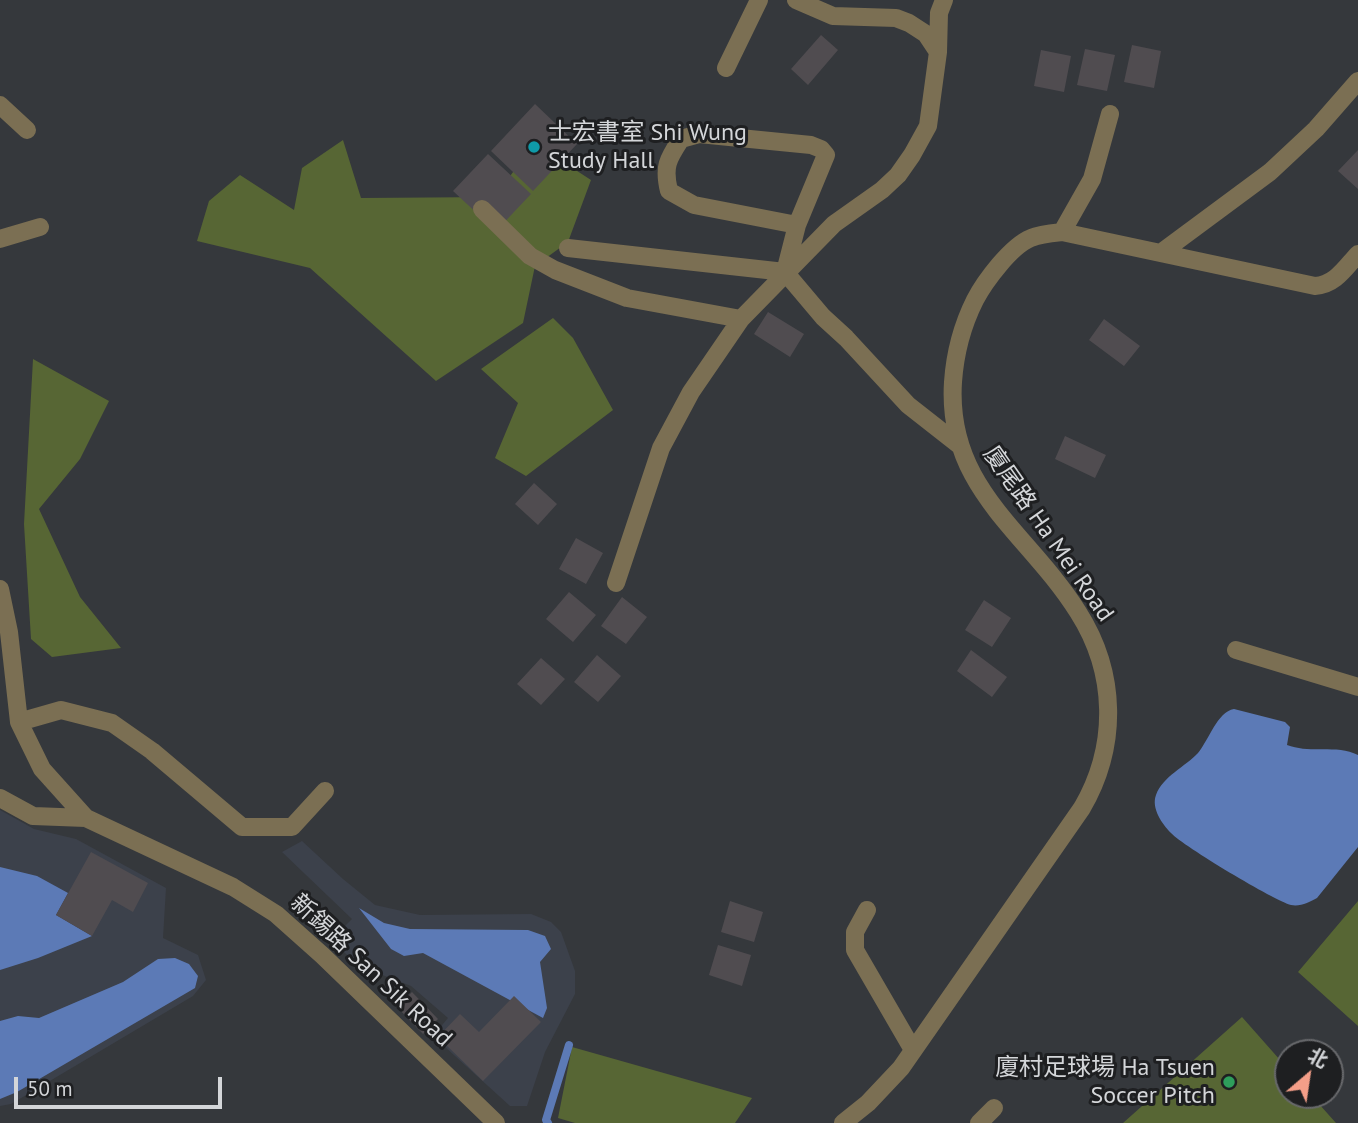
<!DOCTYPE html>
<meta charset="utf-8">
<style>
body{margin:0}
#map{position:relative;width:1358px;height:1123px;overflow:hidden;background:#35383c;font-family:"PT Sans","Noto Sans SC",sans-serif}
canvas{display:block}
.north{position:absolute;left:1274px;top:1039px;width:70px;height:70px;box-sizing:border-box;background:#1e1f21;border:2px solid #67686b;border-radius:50%;rotate:29deg;font-size:19px;font-weight:700;line-height:28px;text-align:center;color:#d4d6d9}
.north::after{content:'';display:block;margin:auto;width:24px;height:32px;background:#f49e88;clip-path:polygon(50% 0,100% 100%,50% 72%,0 100%)}
.scale{position:absolute;left:14px;top:1077px;width:208px;height:32px;box-sizing:border-box;border:4px solid #d4d6d9;border-top:0;padding-left:9px;font-size:21px;line-height:24px;white-space:nowrap;color:#d4d6d9;-webkit-text-stroke:5px #1e1f21;paint-order:stroke}
</style>
<div id="map">
<canvas width="1358" height="1123"></canvas>
<div class="north">北</div>
<div class="scale">50 m</div>
</div>
<script>
const ctx = document.querySelector('canvas').getContext('2d');
ctx.lineJoin = 'round';
function paint(path, color) { ctx.fillStyle = color; ctx.fill(path, 'evenodd'); }
function stroke(path, color, width, dash) { ctx.strokeStyle = color; ctx.lineWidth = width; ctx.lineCap = dash ? 'butt' : 'round'; ctx.setLineDash(dash || []); ctx.stroke(path); }
function drawText(font, color, halo, rows, align = 'center') {
  ctx.font = font + ' "PT Sans","Noto Sans SC",sans-serif'; ctx.lineWidth = 6; ctx.setLineDash([]); ctx.textBaseline = 'middle'; ctx.strokeStyle = halo; ctx.fillStyle = color; for (const [text, x, y, turn = 0] of rows) {
    ctx.save(); ctx.translate(x, y); ctx.rotate((+turn || 0) * Math.PI / 180); ctx.textAlign = isNaN(turn) ? turn : align; if (halo) ctx.strokeText(text, 0, 0); ctx.fillText(text, 0, 0); ctx.restore();
  }
}
const built = new Path2D(`
 M0 810 34 829 76 839 166 888 163 938 198 955 206 980 193 996 11 1104 0 1106Z
 M302 841 343 879 375 905 420 915 531 914 551 922 561 932 575 971V994L545 1052 527 1106H510L433 1036 448 1018 411 986 359 966 331 940 352 919 282 852Z`);
const green = new Path2D(`
 M343 140 361 198 495 197 534 143 591 180 568 242 535 266 523 323 436 381 310 268 197 241 209 201 240 175 294 210 302 168Z
 M553 318 573 338 613 410 526 476 495 458 518 403 481 369Z
 M33 359 109 401 80 459 39 509 80 597 121 648 52 657 31 639 24 524Z
 M1358 901V1026L1298 972Z
 M1242 1017 1288 1069V1095H1311L1336 1123H1123Z
 M572 1047 752 1098 735 1123H575L558 1118Z`);
const water = new Path2D(`
 M1234 709 1285 722 1290 727 1287 745C1310 754 1336 744 1358 755V847L1317 898C1310 902 1300 907 1291 905 1275 901 1183 846 1171 833 1162 824 1151 808 1156 795 1163 776 1185 767 1198 753 1209 740 1217 712 1234 709Z
 M0 867 37 876 68 893 56 915 92 936 38 958 0 970Z
 M359 908 384 923 410 929 528 930 545 936 551 949 540 962 547 1008 543 1018 423 953 404 956 391 949Z
 M175 958 189 964 198 976 195 988 17 1092 0 1099V1021L18 1016 39 1018 123 982 158 959Z`);
const stream = new Path2D(`
 M548 1123 546 1120 569 1045`);
const building = new Path2D(`
 M821 35 838 50 808 85 791 69Z
 M1132 45 1161 51 1154 88 1124 82Z
 M1085 49 1115 55 1107 91 1077 85Z
 M1041 50 1071 56 1064 92 1034 86Z
 M535 104 577 144 533 191 491 151Z
 M1358 150V189L1338 171Z
 M488 154 531 194 496 231 453 191Z
 M768 312 804 334 790 357 754 334Z
 M1104 319 1140 346 1124 366 1089 340Z
 M1065 436 1106 455 1095 478 1055 459Z
 M534 483 557 504 538 525 515 504Z
 M576 538 603 553 586 584 559 569Z
 M569 592 596 615 573 642 546 619Z
 M622 597 647 617 626 644 601 626Z
 M984 600 1011 618 992 647 965 630Z
 M971 650 1007 677 992 697 957 671Z
 M597 655 621 676 598 702 574 682Z
 M541 658 565 679 541 705 517 684Z
 M91 852 148 883 133 912 112 900 92 936 56 915Z
 M730 901 763 912 754 942 721 932Z
 M718 945 751 955 742 986 709 975Z
 M412 992 438 1019 423 1034 397 1007Z
 M514 996 541 1022 483 1081 438 1037 460 1014 479 1032Z`);
const minor = new Path2D(`
 M796 0 833 16 896 18 909 23 926 34 938 52
 M726 68 759 0
 M0 105 27 130
 M482 209 530 256 555 270 627 298 741 319
 M1062 232 1092 179 1110 114
 M0 239 40 227
 M568 248 785 272 823 317 846 338 908 405 959 445
 M1162 252 1270 172 1316 129 1358 81
 M785 272 797 225 826 155 821 149 811 145 699 134 681 139C668 159 663 166 669 191L694 205 797 225
 M616 583 661 448 691 392 741 319 834 224 882 190 898 175 912 155 928 126 938 52 939 13 944 0
 M0 589 9 632 19 722 42 769 86 818
 M1236 650 1358 687
 M19 722 61 710 112 723 152 751 242 827H292L325 791
 M0 798 33 816 86 818 233 887 276 914 322 955 496 1123
 M867 910 855 932V950L913 1050
 M843 1123 868 1103 901 1068 1082 808C1118 746 1117 673 1078 612 1028 532 946 489 953 382 955 353 962 326 975 300 985 281 1011 246 1031 238 1040 234 1052 233 1062 232L1315 286C1335 285 1345 268 1358 254
 M979 1123 994 1108`);
const markers = [
 [534,147,7,"#0f9aa8"],
 [1229,1082,7,"#2e9e5b"]
];
const poiNames = [
 ["士宏書室 Shi Wung",548,133],
 ["Study Hall",548,161],
 ["廈村足球場 Ha Tsuen",1215,1068,"right"],
 ["Soccer Pitch",1215,1096,"right"]
];
const streetNames = [
 ["廈尾路 Ha Mei Road",1048,534,55],
 ["新錫路 San Sik Road",371,971,43]
];
paint(built, '#3c414b');
paint(green, '#576634');
paint(water, '#5c7ab6');
stroke(stream, '#5c7ab6', 8);
paint(building, '#504c50');
stroke(minor, '#7b6f53', 18);
for (const [x, y, r, color] of markers) { const dot = new Path2D(); dot.arc(x, y, r, 0, 2 * Math.PI); ctx.fillStyle = color; ctx.fill(dot); stroke(dot, '#1e1f21', 2.5); }
drawText('24px', '#d4d6d9', '#1e1f21', poiNames, 'left');
drawText('24px', '#d4d6d9', '#1e1f21', streetNames);
</script>
